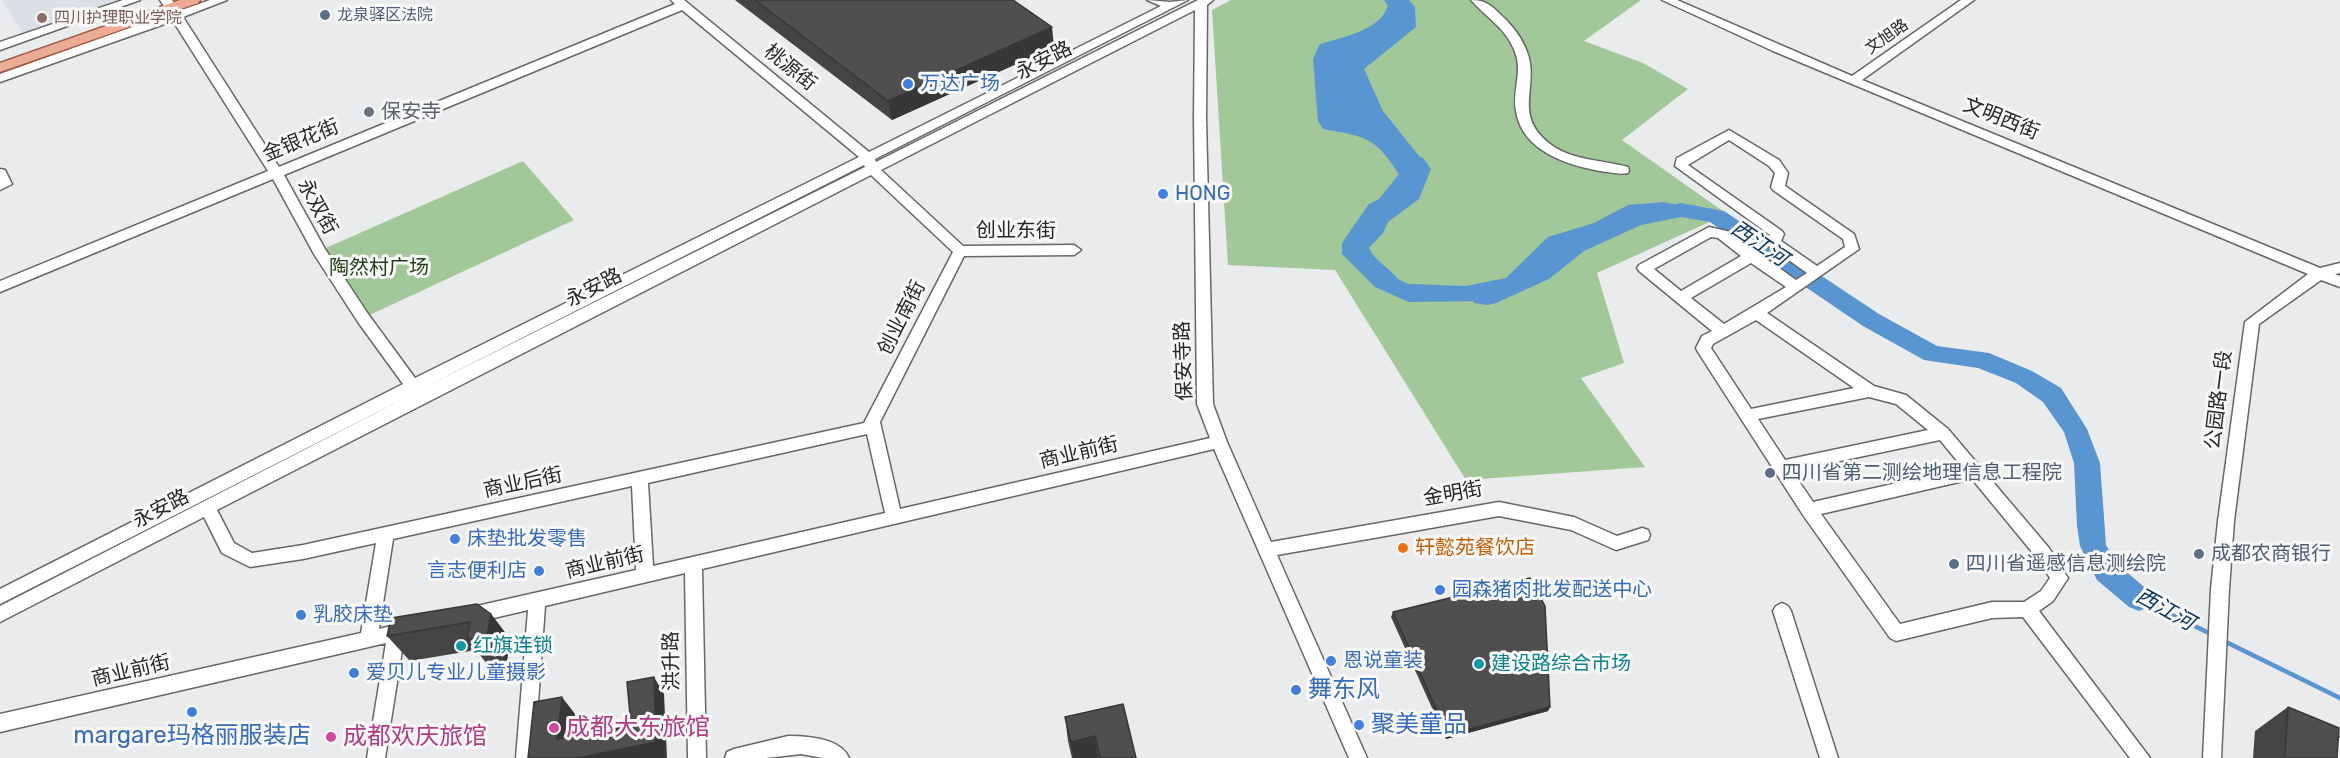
<!DOCTYPE html>
<meta charset="utf-8">
<style>
body{margin:0}
canvas{display:block;background:#eaebec}
</style>
<canvas width="2340" height="758"></canvas>
<script>
const ctx = document.querySelector('canvas').getContext('2d');
ctx.lineJoin = 'round';
function paint(path, color) { ctx.fillStyle = color; ctx.fill(path, 'evenodd'); }
function stroke(path, color, width, dash) { ctx.strokeStyle = color; ctx.lineWidth = width; ctx.lineCap = dash ? 'butt' : 'round'; ctx.setLineDash(dash || []); ctx.stroke(path); }
function drawText(font, color, halo, rows, align = 'center') {
  ctx.font = font + ' Rubik,"Noto Sans SC",sans-serif'; ctx.lineWidth = 6; ctx.setLineDash([]); ctx.textBaseline = 'middle'; ctx.strokeStyle = halo; ctx.fillStyle = color; for (const [text, x, y, turn = 0] of rows) {
    ctx.save(); ctx.translate(x, y); ctx.rotate((+turn || 0) * Math.PI / 180); ctx.textAlign = isNaN(turn) ? turn : align; if (halo) ctx.strokeText(text, 0, 0); ctx.fillText(text, 0, 0); ctx.restore();
  }
}
const built = new Path2D(`
 M2 0H117L24 35Z`);
const green = new Path2D(`
 M1231 0H1641L1584 41 1643 63 1688 89 1622 140 1727 214 1597 273 1624 363 1581 378 1645 467 1466 480 1335 270 1228 265 1212 10Z
 M523 161 574 220 363 318 319 251Z`);
const water = new Path2D(`
 M1384 0H1409L1415 7 1416 27 1364 69 1383 111 1427 166 1419 188 1385 209 1374 234 1360 255 1379 270 1408 284 1466 286 1506 278 1548 237 1594 223 1628 205 1663 202 1689 207 1639 215 1626 229 1584 242 1487 301 1409 302 1375 287 1342 254V243L1359 218 1369 204 1379 199 1399 174C1374 136 1366 137 1323 129L1318 121 1313 59 1320 44C1343 37 1379 31 1388 6Z`);
const stream = new Path2D(`
 M2139 599 2213 635
 M2222 640 2340 698`);
const river = new Path2D(`
 M1416 156 1423 158 1431 169 1419 199 1388 222 1383 233 1369 248C1376 263 1391 268 1399 281L1396 287C1373 293 1355 265 1347 247L1365 225 1370 213 1403 190 1410 170 1406 163 1409 158Z
 M1681 203 1724 211 1879 314 1937 346 1989 353 2032 371 2061 388 2087 429 2100 463 2106 545 2117 564 2149 591 2153 599 2149 607 2139 611 2129 607 2097 580 2080 546 2077 526 2074 463 2064 432 2043 402 2016 383 1978 368 1924 360 1863 326 1710 222 1681 217 1641 225 1584 251 1549 279 1496 303 1488 305 1474 303 1471 297 1474 291 1485 289 1533 267 1568 241 1628 214Z`);
const minor = new Path2D(`
 M123 0H140L0 50V42Z
 M160 0H172L179 11 210 0H227L183 17 279 167 675 4 671 0H684L869 152 1161 6 1147 0 1170 2 1188 0 875 159 876 162 1198 0H1213L1207 5 1206 118 1213 404 1227 442 1271 542 1499 502 1574 517 1617 536 1642 528 1648 530 1650 535 1648 540 1616 550 1571 530 1499 516 1277 555 1367 758H1349L1214 449 702 569 706 758H688L685 573 545 606 534 758H516L528 610 468 624 462 621 459 616 462 611 468 608 636 570 632 486 393 539 379 629 407 622 413 625 416 630 413 635 404 638 385 758H367L386 643 0 732V714L361 633 376 543 303 559 250 567 222 553 204 517 0 622V606L411 395 0 604V589L403 384 358 322 314 254 273 179 0 292V281L268 171 173 21 0 82V74L169 14ZM682 10 859 157 415 378 368 314 325 249 284 175ZM1195 10 1194 118 1197 404 1210 438 900 509 880 422 964 256 1074 255 1081 250 1074 245 963 246 881 170ZM864 165 865 167 423 388ZM871 175 953 252 864 423 303 545 252 553 234 543 217 510ZM867 434 885 513 653 566 648 483Z
 M1471 0C1486 0 1492 6 1502 16 1515 28 1527 45 1530 63 1534 91 1519 113 1542 137 1565 161 1598 159 1628 167L1629 170 1628 173C1619 175 1609 172 1600 171 1567 165 1522 151 1516 111 1512 91 1523 72 1515 52 1507 29 1487 18 1471 0Z
 M1662 0H1677L1852 76 1961 0H1974L1862 80 2320 268 2340 263V273L2335 274 2340 276V287L2321 280 2259 324 2234 521 2229 589 2221 758H2203L2211 589 2218 521 2245 322 2308 274 1773 51Z
 M1729 130 1779 160 1788 173 1785 186 1854 234 1859 249 1767 313 1874 386 1906 395 1948 429 2049 548 2068 578 2053 601 2039 611 2150 758H2130L2023 617 1992 618 1896 641 1890 638 1803 515 1698 352 1696 348 1702 336 1712 331 1639 271 1637 268 1639 265 1709 227 1727 231 1796 280 1807 273 1769 246 1767 243 1770 235 1675 166 1677 158ZM1729 140 1769 166 1775 173 1771 187 1773 190 1843 239 1845 247 1817 266 1781 241 1784 234 1782 231 1688 165ZM1711 237 1718 238 1741 256 1681 291 1654 269ZM1751 263 1786 287 1724 324 1691 298ZM1756 320 1854 388 1751 409 1711 348 1713 344ZM1869 397 1896 404 1928 430 1785 460 1758 419ZM1940 440 1963 468 1813 502 1792 471ZM1972 479 2037 558 2050 578 2041 591 2024 602H1992L1900 624 1821 514Z
 M0 169 5 170 12 184 0 190Z
 M1782 603 1788 606 1791 611 1838 758H1820L1773 611 1776 606Z
 M2332 734 2340 738V758H2323V743L2325 737Z
 M788 736C807 736 841 738 849 758H823L801 754 766 758H725L727 752 734 749Z`);
const major = new Path2D(`
 M180 0H200L198 3 0 72V63Z`);
const wall = new Path2D(`
 M735 0H1013L1054 47 892 120Z
 M1393 612 1550 707 1548 711 1446 739 1391 617Z
 M491 614 510 639 507 661 487 664 476 650 410 661 387 636Z
 M2288 707 2337 758H2253L2255 731Z
 M1065 717 1136 758H1072L1068 741Z`);
const shadedWall = new Path2D(`
 M1052 27 1054 47 892 120 888 101Z
 M491 614 510 639 507 661 487 636Z
 M654 677 664 694 667 758H578L656 742Z
 M562 697 575 714 570 755 557 739Z
 M1550 707 1548 711 1446 739 1448 735Z
 M1095 736 1097 758H1073L1071 742Z`);
const building = new Path2D(`
 M755 0H1013L1052 27 888 101Z
 M1530 578 1545 606 1550 707 1448 735 1393 612Z
 M477 604 491 614 487 636 467 639 470 622 387 636 391 618Z
 M654 677 656 742 578 758H528L534 702 562 697 557 739 631 726 627 682Z
 M1123 704 1136 758H1100L1095 736 1071 742 1065 717Z
 M2288 707 2339 728 2337 758H2285Z`);
const markers = [
 [325,15,6,"#5c6f8a"],
 [42,18,6,"#8d6e63"],
 [908,84,6,"#3f7fe0"],
 [369,112,6,"#6b7280"],
 [1163,194,6,"#3f7fe0"],
 [1770,473,6,"#5c6f8a"],
 [455,539,6,"#3f7fe0"],
 [1403,548,6,"#e8710a"],
 [2199,554,6,"#5c6f8a"],
 [1954,564,6,"#5c6f8a"],
 [539,571,6,"#3f7fe0"],
 [1440,590,6,"#3f7fe0"],
 [301,615,6,"#3f7fe0"],
 [461,646,6,"#0f9aa8"],
 [1331,661,6,"#3f7fe0"],
 [1479,664,6,"#0f9aa8"],
 [354,673,6,"#3f7fe0"],
 [1296,690,6,"#3f7fe0"],
 [192,712,6,"#3f7fe0"],
 [1359,725,6,"#3f7fe0"],
 [554,728,6,"#d1479c"],
 [331,737,6,"#d1479c"]
];
const farServicenames = [
 ["龙泉驿区法院",337,15]
];
const farEducationnames = [
 ["四川护理职业学院",54,18]
];
const farStreetnames = [
 ["文旭路",1887,37,-35]
];
const streetNames = [
 ["永安路",1044,61,-27],
 ["桃源街",790,68,39],
 ["文明西街",2001,119,22],
 ["金银花街",301,141,-22],
 ["永双街",317,207,61],
 ["创业东街",1016,231],
 ["永安路",594,288,-27],
 ["创业南街",902,318,-63],
 ["保安寺路",1184,361,-92],
 ["公园路一段",2219,400,-83],
 ["商业前街",1079,453,-13],
 ["商业后街",523,483,-12],
 ["金明街",1453,494,-10],
 ["永安路",161,509,-27],
 ["商业前街",605,563,-13],
 ["洪升路",672,661,-91],
 ["商业前街",131,671,-13]
];
const shopNames = [
 ["万达广场",920,84],
 ["HONG",1175,194],
 ["床垫批发零售",467,539],
 ["言志便利店",527,571,"right"],
 ["园森猪肉批发配送中心",1452,590],
 ["乳胶床垫",313,615],
 ["恩说童装",1343,661],
 ["爱贝儿专业儿童摄影",366,673]
];
const worshipNames = [
 ["保安寺",381,112]
];
const parkNames = [
 ["陶然村广场",379,268]
];
const serviceNames = [
 ["四川省第二测绘地理信息工程院",1782,473],
 ["成都农商银行",2211,554],
 ["四川省遥感信息测绘院",1966,564]
];
const foodNames = [
 ["轩懿苑餐饮店",1415,548]
];
const cultureNames = [
 ["红旗连锁",473,646],
 ["建设路综合市场",1491,664]
];
const waterNames = [
 ["西江河",1759,244,34],
 ["西江河",2165,610,29]
];
const nearShopnames = [
 ["舞东风",1308,690],
 ["聚美童品",1371,725],
 ["margare玛格丽服装店",192,736,"center"]
];
const nearHotelnames = [
 ["成都大东旅馆",566,728],
 ["成都欢庆旅馆",343,737]
];
paint(built, '#dbe0e7');
paint(green, '#a2c798');
paint(water, '#5995d1');
stroke(stream, '#5995d1', 4.5);
paint(river, '#5995d1');
stroke(minor, '#676768', 3);
stroke(major, '#9f5841', 3);
paint(minor, '#fff');
paint(major, '#ecab95');
paint(wall, '#454343');
paint(shadedWall, '#383737');
paint(building, '#504e4e');
stroke(building, '#383737', 1.5);
for (const [x, y, r, color] of markers) { const dot = new Path2D(); dot.arc(x, y, r, 0, 2 * Math.PI); ctx.fillStyle = color; ctx.fill(dot); stroke(dot, '#f8f8f9', 2); }
drawText('16px', '#4e5e75', '#f8f8f9', farServicenames, 'left');
drawText('16px', '#785e54', '#f8f8f9', farEducationnames, 'left');
drawText('16px', '#272728', '#f8f8f9', farStreetnames);
drawText('20px', '#272728', '#f8f8f9', streetNames);
drawText('20px', '#366cbe', '#f8f8f9', shopNames, 'left');
drawText('20px', '#5b616d', '#f8f8f9', worshipNames, 'left');
drawText('20px', '#1f4214', '#f8f8f9', parkNames);
drawText('20px', '#4e5e75', '#f8f8f9', serviceNames, 'left');
drawText('20px', '#c56008', '#f8f8f9', foodNames, 'left');
drawText('20px', '#0d838f', '#f8f8f9', cultureNames, 'left');
drawText('italic 21px', '#0a375f', '#f8f8f9', waterNames);
drawText('24px', '#366cbe', '#f8f8f9', nearShopnames, 'left');
drawText('24px', '#b23c85', '#f8f8f9', nearHotelnames, 'left');
</script>
